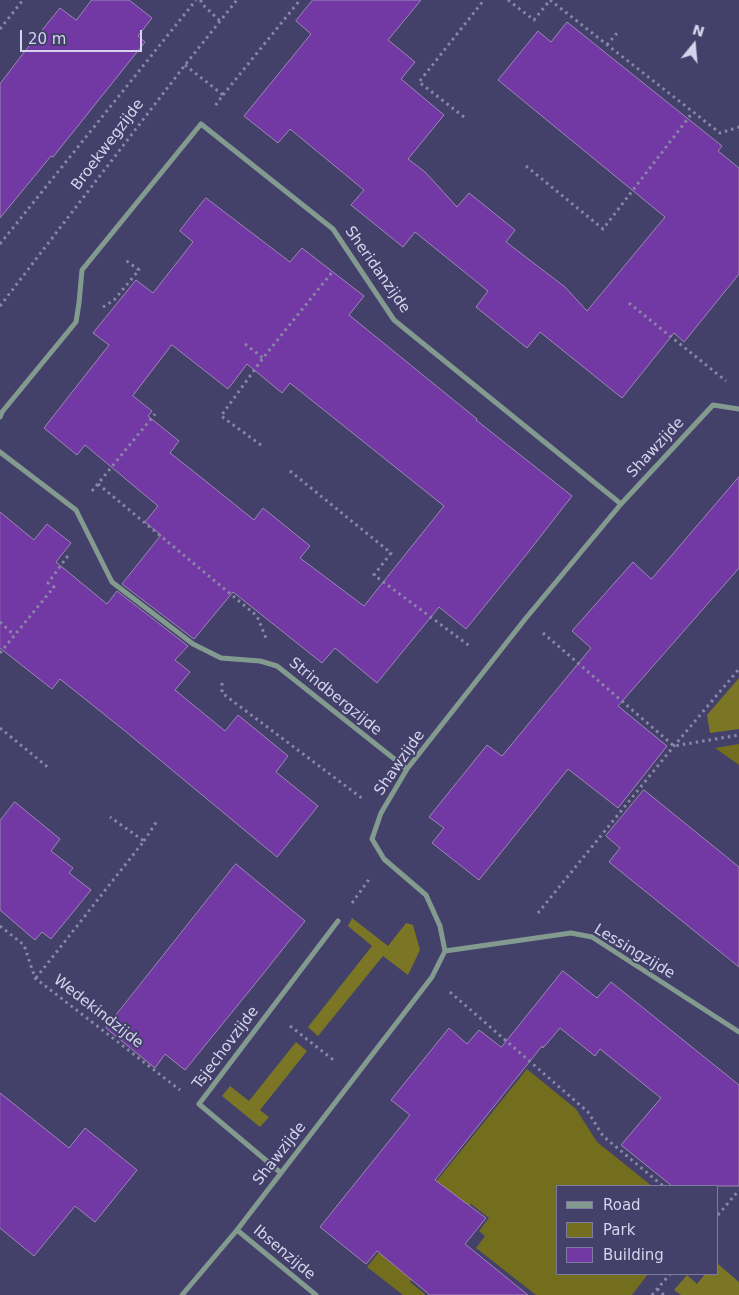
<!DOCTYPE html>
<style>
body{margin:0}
#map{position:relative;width:739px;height:1295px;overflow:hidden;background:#43406a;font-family:"DejaVu Sans",sans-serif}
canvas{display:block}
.legend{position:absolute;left:556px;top:1185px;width:162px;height:90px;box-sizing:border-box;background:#43406a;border:1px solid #7d7b9e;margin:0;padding:6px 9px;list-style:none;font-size:15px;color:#d4d4ed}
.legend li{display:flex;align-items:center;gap:10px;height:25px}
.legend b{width:25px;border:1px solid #7d7b9e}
.north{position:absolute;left:669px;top:20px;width:50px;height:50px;-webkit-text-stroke:4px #43406a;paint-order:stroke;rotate:17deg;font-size:14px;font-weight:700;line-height:20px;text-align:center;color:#d4d4ed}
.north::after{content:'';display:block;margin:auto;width:18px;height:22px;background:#d4d4ed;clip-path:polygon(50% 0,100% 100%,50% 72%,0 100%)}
.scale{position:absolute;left:20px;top:30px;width:122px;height:22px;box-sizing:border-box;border:2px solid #d4d4ed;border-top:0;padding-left:6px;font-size:15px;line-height:18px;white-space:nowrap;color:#d4d4ed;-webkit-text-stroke:4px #43406a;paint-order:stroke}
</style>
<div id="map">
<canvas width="739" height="1295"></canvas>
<ul class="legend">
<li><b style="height:6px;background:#839a8f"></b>Road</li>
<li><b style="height:14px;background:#736e1e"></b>Park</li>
<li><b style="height:14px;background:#7238a3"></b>Building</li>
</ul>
<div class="north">N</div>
<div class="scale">20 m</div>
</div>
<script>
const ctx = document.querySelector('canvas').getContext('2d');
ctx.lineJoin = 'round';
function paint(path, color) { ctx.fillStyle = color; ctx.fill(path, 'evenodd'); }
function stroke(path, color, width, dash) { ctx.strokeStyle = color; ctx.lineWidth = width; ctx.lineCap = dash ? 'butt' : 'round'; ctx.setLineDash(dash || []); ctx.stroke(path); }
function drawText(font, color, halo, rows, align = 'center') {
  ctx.font = font + ' "DejaVu Sans",sans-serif'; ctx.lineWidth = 4; ctx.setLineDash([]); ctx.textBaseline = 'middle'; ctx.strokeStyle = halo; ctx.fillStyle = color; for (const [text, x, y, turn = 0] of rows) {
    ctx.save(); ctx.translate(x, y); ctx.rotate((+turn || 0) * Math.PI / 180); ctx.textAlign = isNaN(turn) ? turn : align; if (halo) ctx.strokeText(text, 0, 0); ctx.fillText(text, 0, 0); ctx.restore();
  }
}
const green = new Path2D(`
 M739 744V765L715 748Z
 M527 1069 576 1109 597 1142 652 1186H558V1274H648L632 1295H536L476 1248 485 1236 479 1231 489 1218 471 1204 448 1233 432 1251 410 1282 425 1294 424 1295H403L367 1267Z`);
const forest = new Path2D(`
 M739 678V729L710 733 707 715Z
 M352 918 388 946 406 923 413 925 420 950 408 975 383 956 318 1036 308 1027 372 946 348 926Z
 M296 1042 307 1051 260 1110 269 1117 260 1127 222 1096 230 1086 249 1101Z
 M718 1264 739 1282V1295H681L674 1290 687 1275 697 1284 705 1274H718Z`);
const building = new Path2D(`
 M92 0H129L152 18 138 36 145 42 53 157 51 156 0 218V84L25 51 60 8 76 20Z
 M313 0H421L388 40 415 62 401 79 444 115 408 159 425 172 457 207 469 193 515 230 506 242 565 287 587 311 665 217 498 80 538 31 551 42 567 22 722 146 718 151 739 168V274L684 342 674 333 622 398 540 332 527 348 476 307 488 291 415 232 403 247 351 205 364 190 290 129 278 143 244 116 311 34 296 21Z
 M206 198 290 262 302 248 364 296 349 315 477 419 476 420 572 496 526 555 466 629 439 607 377 683 335 648 322 663 233 592 194 639 122 584 161 535 145 522 158 506 85 445 77 455 44 428 109 345 93 333 136 280 153 293 193 242 180 231ZM172 345 228 389 247 364 282 393 290 383 444 506 364 606 300 558 310 546 263 508 254 520 198 475 170 453 179 441 148 416 152 411 133 396Z
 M739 477V568L618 706 667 746 618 808 568 769 479 880 432 843 444 828 429 817 487 745 502 756 591 648 572 631 633 562 651 579Z
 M0 512 34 540 47 524 71 543 56 562 107 604 117 591 188 646 175 660 190 672 175 690 225 731 238 715 288 756 276 772 318 806 277 857 125 731 60 679 52 689 0 648Z
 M644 790 739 867V967L609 862 620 848 606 836Z
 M15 802 60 839 51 851 73 868 69 873 91 890 51 939 42 932 35 940 0 910V821Z
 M236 864 305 921 263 974 185 1070 165 1054 155 1068 106 1028Z
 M563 971 597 998 611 982 739 1085V1186H672L621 1145 661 1098 600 1049 595 1056 560 1028 543 1048 542 1046 435 1180 486 1218 465 1244 528 1295H430L377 1251 366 1264 320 1227 410 1115 391 1100 449 1028 467 1044 479 1030 501 1047Z
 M0 1093 69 1148 85 1128 137 1170 95 1222 75 1206 34 1256 0 1228Z`);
const path = new Path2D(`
 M201 0V3L220 21
 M508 0 534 20 550 0
 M550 0 720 133 739 127
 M0 29 23 0
 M607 45 617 33
 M185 65 223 95 215 106
 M223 95 300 0
 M464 117 419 82 484 0
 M526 166 603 229 693 112
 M0 244 196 0
 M629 303 726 381
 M0 306 185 65 237 0
 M103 307 114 300 139 270 124 259
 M245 344 263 358
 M261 445 221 416 263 358 333 271
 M290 471 391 553 374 575 471 647
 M98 484 257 616 266 638
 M92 491 155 414
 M0 622 14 635
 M543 633 674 746 739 735
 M0 653 54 587 48 583 70 553
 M222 683V693L363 799
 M0 728 50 769
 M144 841 157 821
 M352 903 370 878
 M538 913 674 746 739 669
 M0 926 24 945 35 978 180 1090
 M36 978 144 841 110 817
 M450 992 588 1112 603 1136 663 1186
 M290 1026 336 1062
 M718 1215 739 1190
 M657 1289 664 1295
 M652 1295 670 1274`);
const street = new Path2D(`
 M0 417 2 412 76 322 79 303 82 270 201 124 333 229 394 320 621 504
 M0 452 76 510 112 582 193 644 221 658 260 661 277 666 407 769
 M445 951 571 933 592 937 739 1032
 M281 1173 199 1104 338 921
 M237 1230 316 1295
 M182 1295 237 1230 432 977 445 951 440 926 426 895 384 859 372 839 381 813 407 769 526 618 621 504 713 405 739 409`);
const streetNames = [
 ["Broekwegzijde",108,145,-53],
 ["Sheridanzijde",377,270,55],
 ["Shawzijde",656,448,-47],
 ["Strindbergzijde",335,697,39],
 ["Shawzijde",400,763,-55],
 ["Lessingzijde",634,952,31],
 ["Wedekindzijde",98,1012,38],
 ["Tsjechovzijde",226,1048,-53],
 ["Shawzijde",280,1154,-52],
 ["Ibsenzijde",284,1253,40]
];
paint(green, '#736e1e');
paint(forest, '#7b7625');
paint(building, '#7238a3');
stroke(building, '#9c88b5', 1);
stroke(path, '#8887a8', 3, [2.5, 4]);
stroke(street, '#839a8f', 5);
drawText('15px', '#d4d4ed', '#43406a', streetNames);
</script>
